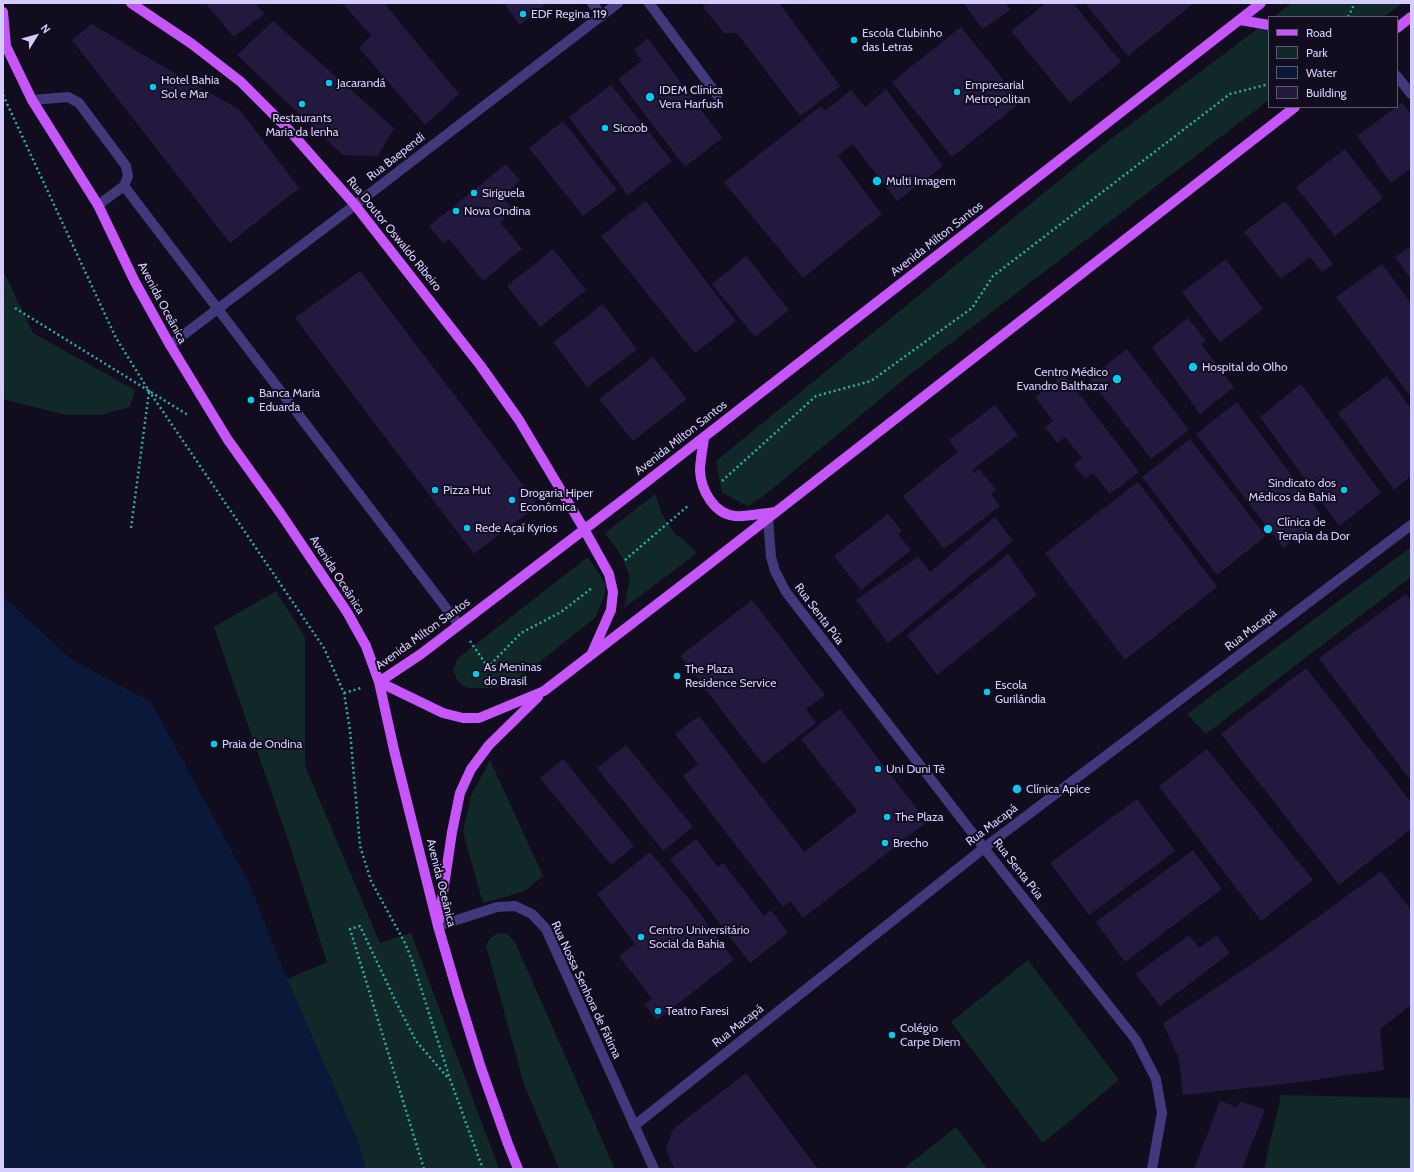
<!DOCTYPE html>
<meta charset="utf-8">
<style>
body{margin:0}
#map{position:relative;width:1414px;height:1172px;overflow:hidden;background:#110d1e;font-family:Cabin,sans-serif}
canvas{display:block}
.frame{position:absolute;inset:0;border:4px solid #d4ccfd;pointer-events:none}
.legend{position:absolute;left:1268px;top:16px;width:130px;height:92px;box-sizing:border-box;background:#110d1e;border:1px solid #5f5977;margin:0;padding:5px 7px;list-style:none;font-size:12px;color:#d4ccfd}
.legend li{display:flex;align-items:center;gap:8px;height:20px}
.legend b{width:20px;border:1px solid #5f5977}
.north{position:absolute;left:16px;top:16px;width:40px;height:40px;-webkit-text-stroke:3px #110d1e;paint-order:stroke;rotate:53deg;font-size:11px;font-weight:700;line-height:16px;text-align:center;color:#d4ccfd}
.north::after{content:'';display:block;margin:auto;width:14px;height:18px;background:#d4ccfd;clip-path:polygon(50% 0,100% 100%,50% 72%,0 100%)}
</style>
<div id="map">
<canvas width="1414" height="1172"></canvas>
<div class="frame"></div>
<ul class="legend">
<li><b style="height:5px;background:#c656fa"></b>Road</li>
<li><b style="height:11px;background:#102828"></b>Park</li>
<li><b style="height:11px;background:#0a193a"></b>Water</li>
<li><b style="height:11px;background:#23193f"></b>Building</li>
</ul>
<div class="north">N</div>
</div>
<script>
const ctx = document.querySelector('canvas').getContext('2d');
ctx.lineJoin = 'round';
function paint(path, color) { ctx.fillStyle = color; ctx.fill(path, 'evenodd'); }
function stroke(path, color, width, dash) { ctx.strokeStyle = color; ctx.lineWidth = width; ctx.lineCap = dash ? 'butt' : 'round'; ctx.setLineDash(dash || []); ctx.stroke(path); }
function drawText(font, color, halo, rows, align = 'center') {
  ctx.font = font + ' Cabin,sans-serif'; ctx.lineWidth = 4; ctx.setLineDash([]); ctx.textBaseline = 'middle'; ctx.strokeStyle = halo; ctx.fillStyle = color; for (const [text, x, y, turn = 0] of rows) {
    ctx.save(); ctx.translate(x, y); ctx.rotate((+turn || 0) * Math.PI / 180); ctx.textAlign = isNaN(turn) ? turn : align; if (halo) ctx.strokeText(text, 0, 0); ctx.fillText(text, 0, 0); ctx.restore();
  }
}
const green = new Path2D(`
 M1292 3H1403L1383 17H1274Z
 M1269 20V100L908 376 765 495 748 506 722 493 716 461 1099 148Z
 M3 270 33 333 135 390 130 407 101 415H66L3 399Z
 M655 494 662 514 675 534 685 541 697 553 624 608 630 576 619 552 605 533Z
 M1411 547V577L1206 734 1187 714Z
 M588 557 606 585 604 597 595 618 509 686 491 688H468L458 682 453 670 458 658Z
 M276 591 305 637V766L380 943 411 933 499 1169H366L357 1140 287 979 327 962 286 834 214 627Z
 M490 760 543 876 525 891 483 903 463 832 471 796Z
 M498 933 507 934 515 942 615 1169H559L524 1084 486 946 490 938Z
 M1028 960 1119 1080 1043 1143 951 1022Z
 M1281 1095 1411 1098V1169H1264Z
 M956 1127 987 1169H903Z`);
const water = new Path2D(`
 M3 596 71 659 151 702 249 883 287 979 357 1140 366 1169H3Z`);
const building = new Path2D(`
 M205 3H255L264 14 234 37Z
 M342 3H384L459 94 425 125 359 48 371 35Z
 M504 3H547L520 25Z
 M708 3H779L840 86 800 116 737 33H724L703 7Z
 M964 3H1005L1010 10 982 29Z
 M1046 3H1073L1121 62 1070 103 1011 31Z
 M1085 3H1194L1128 56Z
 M273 21 394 128 378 156 343 155 237 55Z
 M92 24 157 63 240 110 299 188 230 243 72 40Z
 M961 27 1021 102 952 157 892 82Z
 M648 38 722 138 685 167 618 79 642 61 634 50Z
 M611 85 672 161 628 195 569 117Z
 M886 89 943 166 897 201 853 144 838 156 882 214 803 278 724 182 821 106 825 111 851 90 865 107Z
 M1402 103 1411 115V168L1391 183 1357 136Z
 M563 121 617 190 583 216 529 148Z
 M1345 149 1383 198 1335 236 1296 187Z
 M506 164 520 181 502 196 513 210 500 222 522 249 483 281 449 239 443 243 429 226Z
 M646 201 736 321 695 353 601 236Z
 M1285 201 1333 264 1322 272 1310 257 1281 279 1244 232Z
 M1411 246V279L1395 257Z
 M553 249 586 290 540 327 507 286Z
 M746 256 789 310 755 337 712 284Z
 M1226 259 1263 309 1220 342 1182 292Z
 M1382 264 1411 303V397L1336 297Z
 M360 271 538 505 474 554 295 318Z
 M603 304 637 350 587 387 553 342Z
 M1188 318 1206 341 1201 344 1234 387 1200 414 1152 347Z
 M1127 349 1189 430 1151 459 1089 378Z
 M653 357 687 399 633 441 599 399Z
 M1064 374 1139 472 1110 494 1093 473 1085 479 1074 465 1082 458 1065 437 1057 443 1045 427 1053 421 1035 397Z
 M1387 376 1411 409V476L1394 490 1338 413Z
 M1301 384 1381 493 1339 526 1260 417Z
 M1237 402 1321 515 1283 548 1196 434Z
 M995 405 1018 435 972 470 974 473 979 469 996 490 991 494 1000 506 944 549 903 496 958 452 949 440Z
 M1190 439 1266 536 1217 575 1142 477Z
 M1138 482 1217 587 1125 660 1045 553Z
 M888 514 902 531 898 534 911 550 861 590 834 556Z
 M995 517 1013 541 888 643 856 600 918 557 930 572Z
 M1008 554 1037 595 937 675 907 635Z
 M1406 594 1411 601V781L1319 658Z
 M752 600 825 695 806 709 816 723 763 764 680 656Z
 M1306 668 1411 802V829L1339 885 1221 734Z
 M840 709 927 822 803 918 790 901 783 907 683 776 698 764 675 734 699 716 804 852 857 811 801 739Z
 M626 745 693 827 663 851 597 768Z
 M1207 749 1313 880 1261 921 1159 786Z
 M563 759 634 846 611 865 540 778Z
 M1137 799 1175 851 1089 915 1050 863Z
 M696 839 718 867 723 863 764 916 771 910 788 933 750 963 670 859Z
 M1193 850 1222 889 1125 962 1096 922Z
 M650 852 689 899 734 960 657 1020 644 1004 652 999 619 956 635 944 597 894Z
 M1381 871 1411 910V1005L1380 1029 1384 1070 1301 1082 1183 1095 1179 1059 1163 1023 1274 949Z
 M1189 935 1199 948 1217 935 1230 953 1160 1006 1136 974Z
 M746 1073 818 1169H674L666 1149 673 1129Z
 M1220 1101 1237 1107 1240 1101 1265 1110 1242 1169H1194Z`);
const path = new Path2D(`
 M1348 17 1355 3
 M3 95 116 338 149 391 324 648 344 693 350 730 360 846 371 881 405 943 412 960 451 1082 483 1169
 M15 308 188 415
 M722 481 816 396 871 381 972 308 993 276 1230 94 1269 84
 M131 528 149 392
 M625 560 689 505
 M470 641 488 667 521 633 561 612 592 588
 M344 693 361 688
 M424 1169 350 929 360 926 396 1002 416 1041 449 1079`);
const minor = new Path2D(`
 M592 3 602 16
 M649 3 717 95
 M1397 76 1411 94
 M32 100 68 97 79 103 126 166 128 176 124 186 98 205
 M124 186 459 625
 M170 345 355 205 618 3
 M768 518 771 557 775 571 786 592 984 848 1136 1040 1156 1079 1162 1113 1152 1169
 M438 926 497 907 515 906 532 914 546 929 654 1169
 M634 1126 984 848 1411 525`);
const major = new Path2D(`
 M131 3 192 44 241 82 289 130 355 205 480 365 519 420 584 529 609 574 613 592 611 610 592 653
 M3 12 6 46
 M1240 20 1269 25
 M1397 28 1411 17
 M3 40 32 100 98 205 135 282 170 345 228 440 281 514 347 612 366 646 379 682 394 750 438 926 457 991 481 1068 508 1144 518 1169
 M704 437C703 448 700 460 700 471 701 490 714 514 735 516 746 517 764 513 776 512
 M379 682 443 713 463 718H479L544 691 699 572 1295 107
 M379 682 421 654 636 490 1261 3
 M439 920 452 832 460 793 471 769 489 745 538 697`);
const markers = [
 [523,14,4,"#07caee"],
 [854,40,4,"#07caee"],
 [329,83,4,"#07caee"],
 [153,87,4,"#07caee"],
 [957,92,4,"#07caee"],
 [650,97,5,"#07caee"],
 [302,104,4,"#07caee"],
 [605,128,4,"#07caee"],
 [877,181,5,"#07caee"],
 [474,193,4,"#07caee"],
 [456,211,4,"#07caee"],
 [1193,367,5,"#07caee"],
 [1117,379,5,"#07caee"],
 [251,400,4,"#07caee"],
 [435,490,4,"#07caee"],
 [1344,490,4,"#07caee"],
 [512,500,4,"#07caee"],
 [467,528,4,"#07caee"],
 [1268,529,5,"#07caee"],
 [476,674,4,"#07caee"],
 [677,676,4,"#07caee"],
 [987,692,4,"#07caee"],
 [214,744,4,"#07caee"],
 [878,769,4,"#07caee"],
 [1017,789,5,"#07caee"],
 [887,817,4,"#07caee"],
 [885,843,4,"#07caee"],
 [641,937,4,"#07caee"],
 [658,1011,4,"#07caee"],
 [892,1035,4,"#07caee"]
];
const poiNames = [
 ["EDF Regina 119",531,14],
 ["Escola Clubinho",862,33],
 ["das Letras",862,47],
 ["Hotel Bahia",161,80],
 ["Sol e Mar",161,94],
 ["Jacarandá",337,83],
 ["Empresarial",965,85],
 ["Metropolitan",965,99],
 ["IDEM Clínica",659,90],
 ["Vera Harfush",659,104],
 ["Restaurants",302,118,"center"],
 ["Maria da lenha",302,132,"center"],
 ["Sicoob",613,128],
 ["Multi Imagem",886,181],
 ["Siriguela",482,193],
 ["Nova Ondina",464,211],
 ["Hospital do Olho",1202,367],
 ["Centro Médico",1108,372,"right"],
 ["Evandro Balthazar",1108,386,"right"],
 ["Banca Maria",259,393],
 ["Eduarda",259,407],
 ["Sindicato dos",1336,483,"right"],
 ["Médicos da Bahia",1336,497,"right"],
 ["Pizza Hut",443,490],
 ["Drogaria Hiper",520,493],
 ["Econômica",520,507],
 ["Clínica de",1277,522],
 ["Terapia da Dor",1277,536],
 ["Rede Açaí Kyrios",475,528],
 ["As Meninas",484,667],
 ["do Brasil",484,681],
 ["The Plaza",685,669],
 ["Residence Service",685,683],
 ["Escola",995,685],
 ["Gurilândia",995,699],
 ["Praia de Ondina",222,744],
 ["Uni Duni Tê",886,769],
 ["Clínica Apice",1026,789],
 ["The Plaza",895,817],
 ["Brecho",893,843],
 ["Centro Universitário",649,930],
 ["Social da Bahia",649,944],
 ["Teatro Faresi",666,1011],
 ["Colégio",900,1028],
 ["Carpe Diem",900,1042]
];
const streetNames = [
 ["Rua Baependi",396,157,-38],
 ["Rua Doutor Oswaldo Ribeiro",394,234,51],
 ["Avenida Milton Santos",937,239,-38],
 ["Avenida Oceânica",162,303,62],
 ["Avenida Milton Santos",681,438,-38],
 ["Avenida Oceânica",337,575,57],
 ["Rua Senta Púa",819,614,53],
 ["Rua Macapá",1251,630,-37],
 ["Avenida Milton Santos",423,634,-36],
 ["Rua Macapá",992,825,-37],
 ["Rua Senta Púa",1018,869,52],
 ["Avenida Oceânica",441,883,76],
 ["Rua Nossa Senhora de Fátima",586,990,65],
 ["Rua Macapá",738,1026,-38]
];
paint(green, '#102828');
paint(water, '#0a193a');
paint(building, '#23193f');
stroke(path, '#31acac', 2.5, [2, 3]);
stroke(minor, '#40397c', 10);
stroke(major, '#c656fa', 10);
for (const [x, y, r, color] of markers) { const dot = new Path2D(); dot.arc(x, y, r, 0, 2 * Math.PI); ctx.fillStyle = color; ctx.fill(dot); stroke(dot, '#110d1e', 1.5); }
drawText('12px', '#d4ccfd', '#110d1e', poiNames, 'left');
drawText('12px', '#d4ccfd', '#110d1e', streetNames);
</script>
